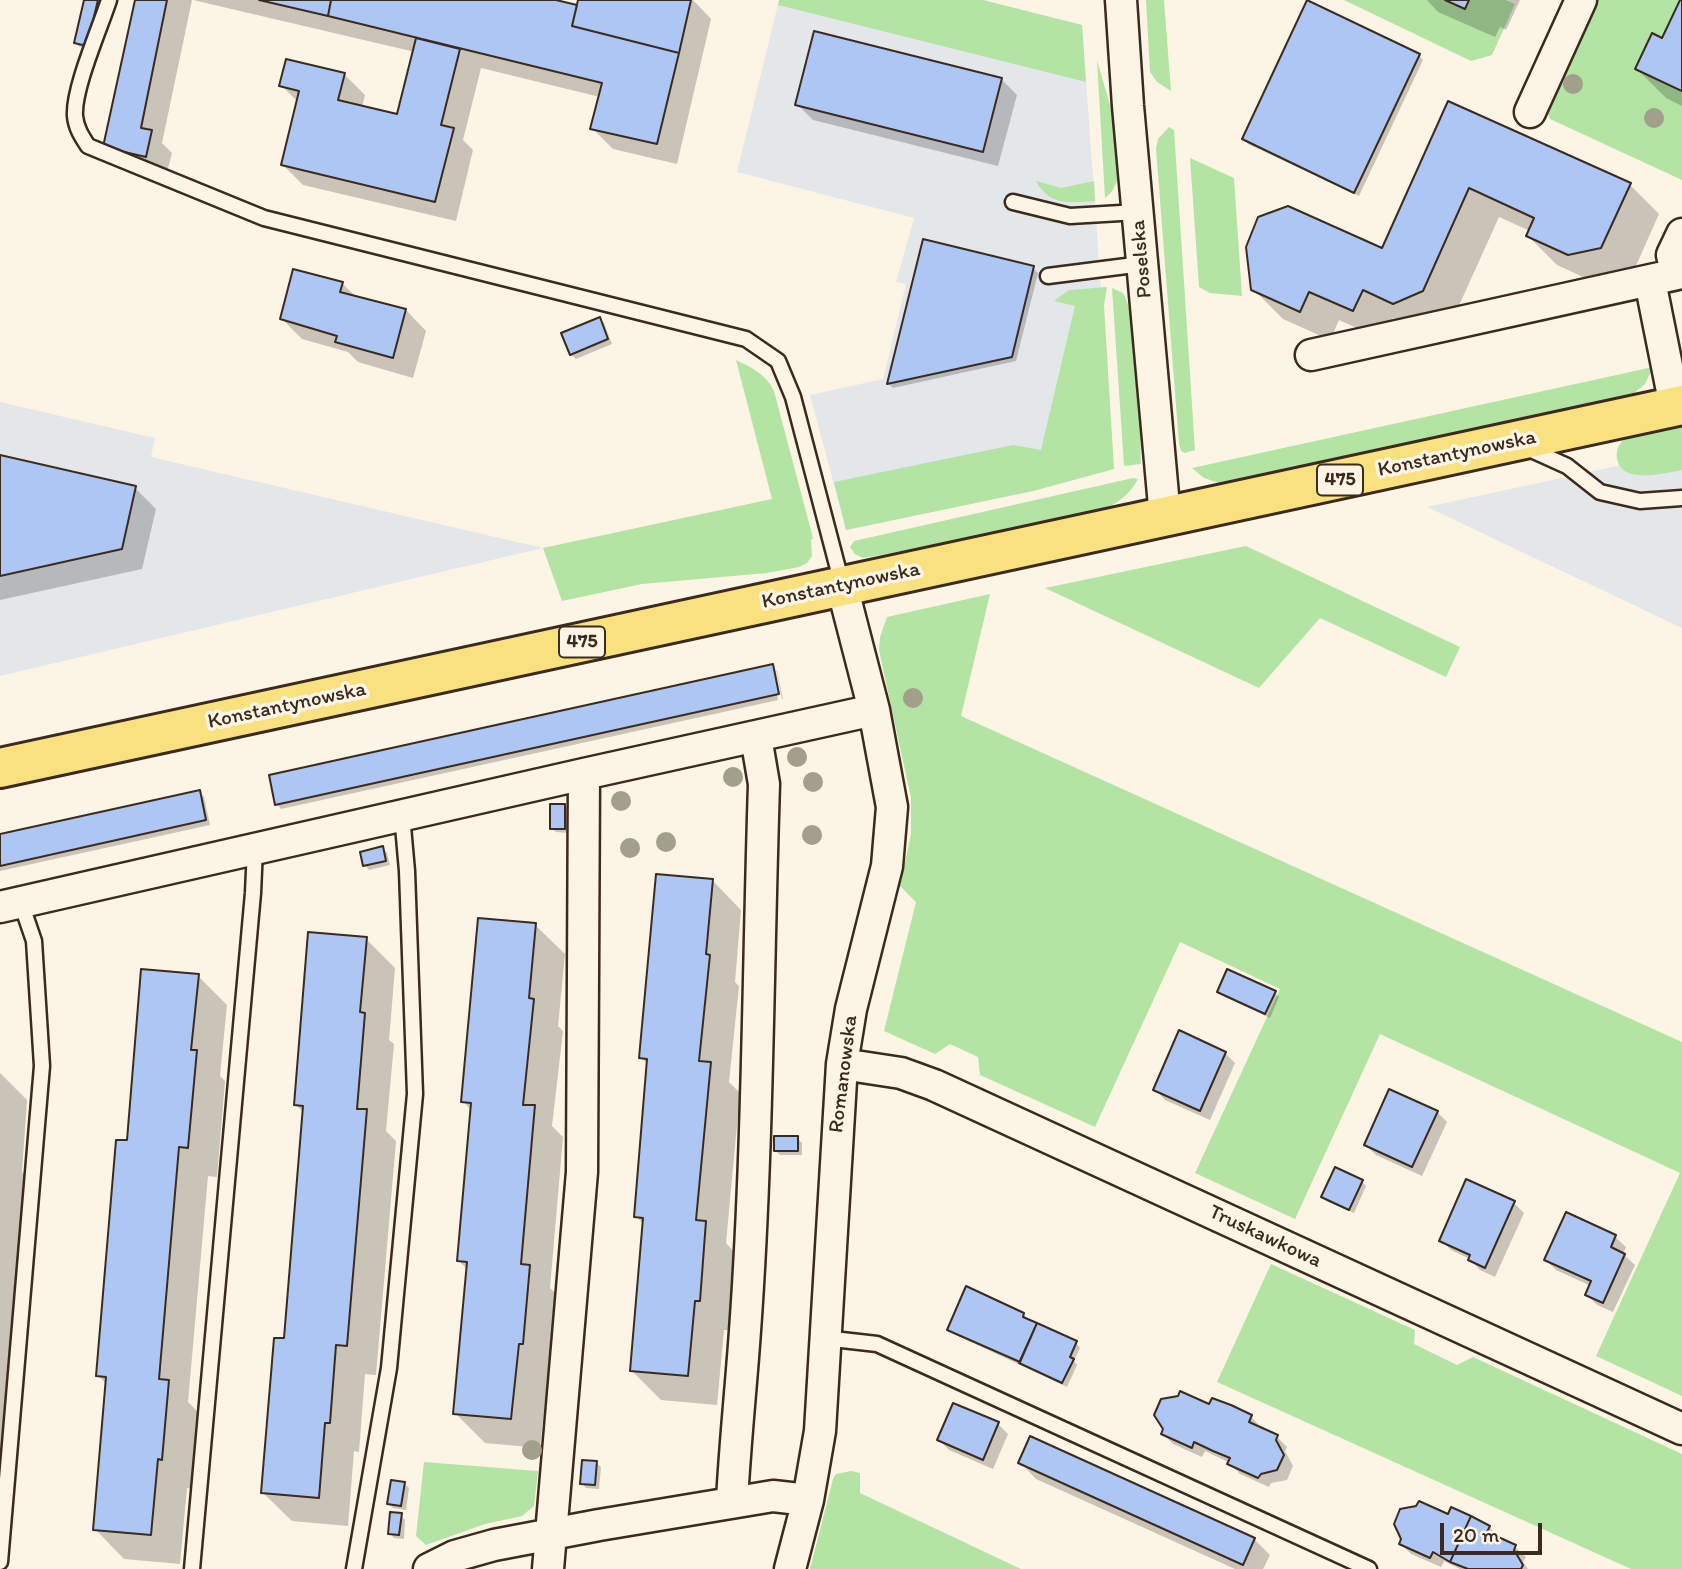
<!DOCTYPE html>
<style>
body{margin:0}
#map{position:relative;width:1682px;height:1569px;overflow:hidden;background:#fcf5e5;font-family:Itim,sans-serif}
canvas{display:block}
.scale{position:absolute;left:1440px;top:1523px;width:102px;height:32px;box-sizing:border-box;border:4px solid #3b2a1e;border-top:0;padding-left:9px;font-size:21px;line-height:24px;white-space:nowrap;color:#3b2a1e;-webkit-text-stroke:5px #fcf5e5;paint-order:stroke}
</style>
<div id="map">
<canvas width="1682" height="1569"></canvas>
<div class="scale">20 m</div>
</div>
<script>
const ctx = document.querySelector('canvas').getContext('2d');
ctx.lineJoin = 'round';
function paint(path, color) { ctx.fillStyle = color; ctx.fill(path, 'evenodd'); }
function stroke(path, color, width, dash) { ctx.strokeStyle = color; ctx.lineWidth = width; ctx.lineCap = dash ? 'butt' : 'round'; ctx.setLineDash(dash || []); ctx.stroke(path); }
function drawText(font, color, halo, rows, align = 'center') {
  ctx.font = font + ' Itim,sans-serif'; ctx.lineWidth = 7; ctx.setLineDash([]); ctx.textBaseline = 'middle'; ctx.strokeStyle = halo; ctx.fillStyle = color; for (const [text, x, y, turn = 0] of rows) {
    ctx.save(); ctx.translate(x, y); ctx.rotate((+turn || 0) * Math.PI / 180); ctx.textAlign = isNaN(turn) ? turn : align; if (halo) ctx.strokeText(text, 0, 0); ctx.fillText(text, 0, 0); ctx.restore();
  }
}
const built = new Path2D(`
 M779 0H983L1082 25 1114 469 1033 491 846 530 810 395 883 379 906 284 896 282 914 218 737 172Z
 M0 402 155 438 151 457 543 548 0 676Z
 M1682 452V628L1427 507Z`);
const green = new Path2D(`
 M779 0H983L1082 25 1086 82 778 5Z
 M1146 0H1164L1171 91 1157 82 1150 72Z
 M1344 0H1445L1465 9 1469 0H1505L1515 4 1492 55 1471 61Z
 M1595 0H1680L1662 38 1651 33 1635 69 1682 91V180L1550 119 1546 107Z
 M1097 60C1105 91 1138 177 1105 198Z
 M1169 127 1174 130 1195 450 1185 453 1181 451 1179 444 1156 149 1158 139Z
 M1190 158 1234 178 1242 296 1210 293 1199 287Z
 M1036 181 1061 188 1094 181 1095 201C1071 203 1049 206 1036 181Z
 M1107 287 1104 305 1114 469 1033 491 846 530 834 482 1013 445 1041 450 1075 306 1054 301 1069 290Z
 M1112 288 1123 293C1139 318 1141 430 1141 464L1124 466Z
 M736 360C752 368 766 374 774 391L813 538 811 540 812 556 807 563 799 567 767 573 642 584 562 601 543 548 772 499Z
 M1653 367 1645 384 1631 396 1565 412 1228 486 1204 478 1192 468Z
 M1682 423V470C1665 473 1622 485 1617 459 1615 449 1621 441 1628 435Z
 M1133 478 1138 479C1126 501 1108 508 1086 518L863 558 855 554 850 547 854 541Z
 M1246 546 1460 647 1446 677 1320 618 1259 688 1045 588Z
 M990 594 961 716 1682 1042V1396L1596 1356 1680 1173 1380 1034 1295 1219 1195 1173 1280 989 1180 942 1095 1127 980 1075 978 1057 950 1044 935 1054 884 1031 916 902 900 886 911 834V798L879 650 880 637 887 617Z
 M1271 1264 1415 1330 1414 1344 1457 1365 1473 1357 1682 1454V1569H1631L1217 1382Z
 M424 1462 538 1471 534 1506 522 1516 485 1524 426 1545 416 1536Z
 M851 1471 860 1473V1493L1021 1569H810L833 1479 836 1474Z`);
const shadow = new Path2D(`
 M86 0H103L91 50 80 47 75 43Z
 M137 0H192L162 143 172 153 166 176 105 147Z
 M193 0H549L578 7 580 0H693L711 19 677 164 613 149 592 128 600 97 481 68 463 140 473 150 456 221 303 185 282 164 298 102 281 85 344 74 365 95 362 107 399 116 415 52Z
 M1427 0H1520L1506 30 1500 27 1495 37 1438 12Z
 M1682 0V106L1666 98 1637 69 1663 40Z
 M1419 55 1423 60 1359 196 1248 144 1244 139Z
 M1001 79 1017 95 998 166 813 120 797 104Z
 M1449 103 1630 185 1659 214 1631 277 1598 284 1557 265 1528 236 1530 231 1499 217 1452 321 1424 332 1393 318 1383 340 1339 320 1330 340 1283 319 1253 289 1383 250Z
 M924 241 1033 268 1038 273 1016 361 893 388 889 384Z
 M342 283 356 297 406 310 426 331 413 378 358 362 348 352 302 339 282 319Z
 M599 319 604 323 612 344 576 359 571 354Z
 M0 456 135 488 156 509 142 569 0 600Z
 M772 666 775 669H772L778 700 281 809 277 804Z
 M776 670 777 671 783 699H782Z
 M199 792 204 797 210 825 0 871V836Z
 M565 806 569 810V833L556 832 552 828Z
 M382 848 387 853 390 865 369 870 365 865Z
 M712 880 741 910 735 982 739 986 729 1082 740 1093 726 1243 735 1253 728 1330H724L717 1405 661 1400 631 1370 644 1225 636 1216 649 1065 640 1057Z
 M535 925 565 954 558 1026 563 1031 552 1126 563 1137 550 1288 558 1296 552 1373H548L540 1448 485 1443 455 1413 468 1270 459 1261 472 1111 463 1101Z
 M366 939 395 968 389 1040 394 1044 386 1131 396 1141 376 1375 365 1374 359 1452 354 1451 348 1526 292 1521 262 1492 286 1340 305 1114 296 1105Z
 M198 976 227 1005 220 1076 225 1081 217 1177 208 1176 188 1402 198 1412 191 1488H187L180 1564 124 1559 95 1529 107 1384 98 1376Z
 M1219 992 1275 993 1279 997 1270 1018 1223 996Z
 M1225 1053 1235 1063 1210 1120 1165 1100 1155 1089Z
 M0 1073 27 1100 22 1172 26 1176 0 1519Z
 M1437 1112 1447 1122 1422 1176 1376 1155 1366 1145Z
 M797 1138 802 1143V1155H780L775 1150Z
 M1362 1182 1366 1186 1354 1213 1328 1202 1323 1197Z
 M1514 1203 1524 1213 1495 1277 1480 1270 1470 1259 1451 1250 1441 1240Z
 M1567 1215 1615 1237 1626 1247 1623 1254 1635 1265 1613 1312 1597 1305 1587 1295 1591 1286 1556 1270 1546 1260Z
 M1023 1314 1028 1319 1027 1321 1076 1343 1080 1348 1074 1361 1077 1365 1067 1387 954 1334 949 1330Z
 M1210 1407 1251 1417 1261 1427 1260 1429 1277 1437 1287 1447 1285 1451 1293 1466 1287 1480 1271 1483 1269 1487 1240 1474 1230 1463 1224 1460 1205 1451 1202 1457 1173 1444 1163 1434Z
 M998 1424 1008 1434 993 1469 949 1450 939 1440Z
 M596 1463 601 1467 599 1489 586 1488 582 1483Z
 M1021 1463 1254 1539 1270 1555 1263 1569H1235L1036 1479Z
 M405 1484 409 1488 406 1510 393 1508 389 1504Z
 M401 1515 405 1520 404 1539 394 1538 390 1533Z
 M1448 1516 1489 1527 1500 1537 1499 1539 1515 1547 1526 1557 1523 1562 1528 1569H1460L1444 1561 1441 1567 1411 1554 1401 1544Z`);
const building = new Path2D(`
 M84 0H98L87 46 74 43Z
 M135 0H167L141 128 152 130 146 157 103 147Z
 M259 0H331L328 16Z
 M331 0H556L577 5 572 26 679 53 657 144 590 129 602 83 328 16Z
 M578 0H691L679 53 572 26Z
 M1307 0 1420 54 1354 193 1242 139Z
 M1445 0H1469L1465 9Z
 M1680 0H1682V91L1635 69 1652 33 1662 38Z
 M814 31 1002 78 983 152 795 105Z
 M416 38 460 49 441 125 454 128 435 202 281 165 299 91 279 86 286 59 345 73 338 100 397 114Z
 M1448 101 1631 183 1601 248 1568 255 1526 236 1534 218 1469 188 1423 291 1393 304 1363 290 1353 311 1309 292 1300 312 1251 290 1246 247 1258 217 1288 206 1382 248Z
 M923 239 1034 266 1012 357 887 384Z
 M293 269 343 282 340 292 406 309 393 358 335 342 337 336 280 319Z
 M600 317 608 339 570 355 561 333Z
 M0 455 136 486 122 549 0 576Z
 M773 664 779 694 275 805 269 775Z
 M200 790 206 820 0 866V834Z
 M550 804H565V829H550Z
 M383 846 386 861 363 866 360 852Z
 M656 874 713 879 706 954 710 955 699 1061 711 1062 696 1220 706 1221 700 1301H695L688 1376 630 1371 643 1218 634 1217 647 1059 639 1058Z
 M478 918 536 923 529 998 534 999 523 1105H535L521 1264 530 1265 523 1344H519L511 1419 453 1414 467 1262 457 1261 471 1103 461 1102Z
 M308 932 367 937 360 1012 365 1013 357 1109H367L347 1346 336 1345 330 1423H325L319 1498 261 1493 274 1338H284L303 1106 294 1105Z
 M141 969 199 974 191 1050H197L188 1148 179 1147 159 1379 169 1380 162 1460 158 1459 151 1535 93 1530 106 1377 96 1376 116 1140H127Z
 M1227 969 1276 991 1265 1014 1217 992Z
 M1179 1030 1226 1052 1200 1111 1153 1090Z
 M1389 1089 1438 1111 1412 1167 1364 1145Z
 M774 1136H798V1151H774Z
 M1335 1167 1363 1180 1349 1210 1321 1197Z
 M1466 1179 1515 1201 1485 1268 1468 1260 1470 1255 1439 1241Z
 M1566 1212 1616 1235 1611 1247 1625 1254 1603 1303 1585 1295 1591 1281 1544 1260Z
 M966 1286 1024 1313 1023 1317 1037 1323 1020 1362 947 1330Z
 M1037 1323 1077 1341 1070 1357 1074 1359 1062 1383 1019 1363Z
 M1180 1391 1209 1404 1212 1398 1231 1405 1252 1415 1249 1422 1278 1435 1276 1440 1284 1455 1277 1470 1261 1474 1258 1478 1227 1464 1230 1458 1213 1451 1194 1442 1192 1448 1161 1434 1163 1429 1154 1415 1161 1399 1178 1396Z
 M953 1403 999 1422 983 1460 937 1440Z
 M1030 1436 1255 1538 1243 1565 1018 1463Z
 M582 1460 597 1461 595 1485 580 1484Z
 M391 1480 405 1482 401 1506 387 1504Z
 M1419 1501 1448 1514 1451 1507 1471 1516 1450 1562 1433 1552 1430 1558 1399 1544 1401 1539 1394 1524 1400 1509 1416 1506Z
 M390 1512 402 1513 399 1535 388 1534Z
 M1471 1516 1490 1526 1487 1532 1516 1545 1514 1550 1523 1565 1521 1569H1468L1450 1562Z`);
const service = new Path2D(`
 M109 0C100 28 73 89 75 116 76 128 82 137 88 146L264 218 746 339 778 361 793 397 842 584
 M1013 202 1070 216 1138 212
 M1048 276 1142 264
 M1525 447 1567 466 1600 492 1640 501 1682 498
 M824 1338 877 1344 1369 1569
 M0 1562 42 1066 34 941 21 903
 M192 1569 253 893 255 848
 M354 1569 389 1368 415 1094 407 871 402 815`);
const minor = new Path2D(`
 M1121 0 1128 106 1165 517
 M1530 112 1581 0
 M1676 274 1672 255 1682 234
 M1650 281 1675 406
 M1311 355 1682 273
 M0 907 584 774 874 710
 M842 1064 901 1073 934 1085 1682 1429
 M732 1501C735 1444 741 1388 745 1331 758 1150 758 967 764 784L756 737
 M429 1569 455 1556 494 1545 599 1525 773 1496 808 1500
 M548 1569 582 1172 584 774
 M790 1569 808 1500 820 1431 842 1064 851 1009 887 866 892 807 874 710 842 586`);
const primary = new Path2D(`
 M0 768 1682 405`);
const trees = [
 [1573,84],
 [1654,118],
 [913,698],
 [797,757],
 [733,777],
 [813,782],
 [621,801],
 [812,835],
 [666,842],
 [630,848],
 [532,1450]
];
const shields = [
 [1340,480,46],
 [582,642,46]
];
const shieldNames = [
 ["475",1340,480],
 ["475",582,642]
];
const streetNames = [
 ["Poselska",1142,259,-95],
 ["Konstantynowska",1457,454,-12],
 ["Konstantynowska",841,586,-12],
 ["Konstantynowska",287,706,-12],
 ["Romanowska",844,1074,-83],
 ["Truskawkowa",1265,1237,25]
];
paint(built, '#e4e7ea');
paint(green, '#b3e4a4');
paint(shadow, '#0003');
paint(building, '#adc6f4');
stroke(building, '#3b2a1e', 2);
stroke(service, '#3b2a1e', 19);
stroke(minor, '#3b2a1e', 35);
stroke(primary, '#3b2a1e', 44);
stroke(service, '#fcf5e5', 14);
stroke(minor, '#fcf5e5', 30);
stroke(primary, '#fae180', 38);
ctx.fillStyle = '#a29f8a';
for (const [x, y] of trees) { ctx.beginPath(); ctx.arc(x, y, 10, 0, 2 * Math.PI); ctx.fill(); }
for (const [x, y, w] of shields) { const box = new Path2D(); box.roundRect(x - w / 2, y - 15.5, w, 31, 5); ctx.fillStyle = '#fcf5e5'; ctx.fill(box); stroke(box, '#3b2a1e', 2); }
drawText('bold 19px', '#3b2a1e', null, shieldNames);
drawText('21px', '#3b2a1e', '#fcf5e5', streetNames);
</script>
